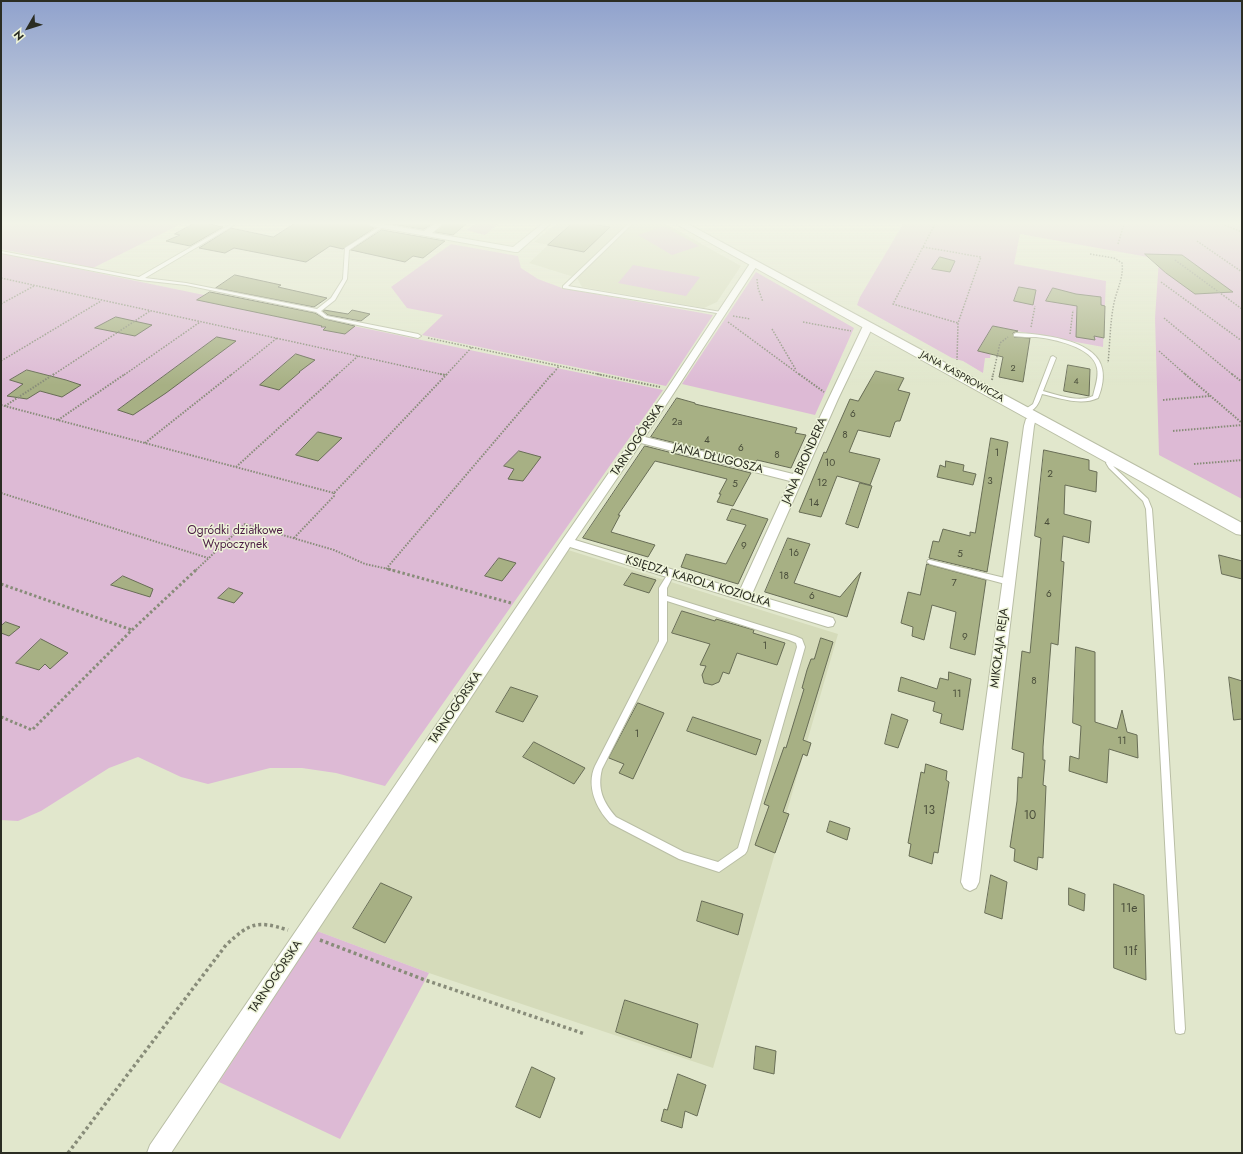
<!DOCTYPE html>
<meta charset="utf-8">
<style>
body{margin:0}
#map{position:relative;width:1243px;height:1154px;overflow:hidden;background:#e1e7cc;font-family:Jost,sans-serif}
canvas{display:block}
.frame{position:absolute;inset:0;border:2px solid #2b2d23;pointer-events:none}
.north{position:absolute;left:8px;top:8px;width:40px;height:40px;-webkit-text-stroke:3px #eef4d9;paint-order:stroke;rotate:231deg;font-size:11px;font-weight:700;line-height:16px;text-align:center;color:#2b2d23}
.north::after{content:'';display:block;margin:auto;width:14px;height:18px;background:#2b2d23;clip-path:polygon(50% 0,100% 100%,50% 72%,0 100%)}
</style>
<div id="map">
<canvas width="1243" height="1154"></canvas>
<div class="frame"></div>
<div class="north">N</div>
</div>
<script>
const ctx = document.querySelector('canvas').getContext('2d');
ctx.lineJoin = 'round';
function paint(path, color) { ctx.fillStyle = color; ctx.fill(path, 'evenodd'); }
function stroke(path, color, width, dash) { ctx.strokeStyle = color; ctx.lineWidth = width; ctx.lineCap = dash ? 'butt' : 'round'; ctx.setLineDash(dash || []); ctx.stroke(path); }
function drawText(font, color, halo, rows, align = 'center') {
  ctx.font = font + ' Jost,sans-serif'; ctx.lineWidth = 3; ctx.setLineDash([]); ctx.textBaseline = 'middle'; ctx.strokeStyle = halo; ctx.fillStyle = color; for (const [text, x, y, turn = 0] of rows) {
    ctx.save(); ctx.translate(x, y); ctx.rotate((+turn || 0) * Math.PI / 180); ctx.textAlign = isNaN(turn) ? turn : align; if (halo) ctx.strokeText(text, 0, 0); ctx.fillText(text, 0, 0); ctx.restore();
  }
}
const built = new Path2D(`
 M556 224H666L741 266 717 302 704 308 582 287 577 278 529 263 548 245 534 242Z
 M568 550 838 634 713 1068 429 973 317 931Z`);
const green = new Path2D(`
 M1 224H181L93 268 1 249Z
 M475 224H498L485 235 466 230Z
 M903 224H1242V499L1159 455 1155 318 1159 259 1020 234 1014 264 1106 281 1103 347 995 327 990 358H985L983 373 963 361 952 358 857 305 860 297Z
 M664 226 699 246 672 255 638 235Z
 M451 244 518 256 521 268 538 279 562 288 713 315 666 386 422 335 443 315 407 308 391 287Z
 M1 253 663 390 385 786 336 773 302 768H270L208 784 181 777 138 757 109 768 41 811 18 821 1 820Z
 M633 265 700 277 686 296 618 283Z
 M756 272 854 328 815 415 682 384Z
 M317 931 429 973 340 1139 219 1082Z`);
const building = new Path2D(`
 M193 224H209L223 227 190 246 166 241 180 235 175 234Z
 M294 224H366L374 228 343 249 330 246 306 262 234 248 225 253 199 248 231 228 273 237Z
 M391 224H432L424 229Z
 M444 224H466L453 235 435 232Z
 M572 224H590L610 227 584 252 548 245Z
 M382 230 445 241 423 258 413 256 405 262 351 250Z
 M1145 254 1182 255 1233 292 1195 294 1166 273Z
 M940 257 955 261 950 272 932 269Z
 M235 275 281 285 278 287 327 298 314 307 216 288Z
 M1019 287 1036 290 1033 305 1014 301Z
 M1053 288 1076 294 1101 297V305L1105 306 1104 338 1094 336 1095 340 1076 337 1077 306 1046 301Z
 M210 292 315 313 325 319 355 326 345 334 323 330 326 327H321L322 326 197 300Z
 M324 310 348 314 352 310 370 314 361 321 328 315 323 311Z
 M116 317 152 325 135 336 95 328Z
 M993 326 1018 331 1013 333 1014 337 1030 338 1023 382 999 377 1003 357 978 351Z
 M217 337 236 341 166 393 133 415 118 410Z
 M296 354 315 360 299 372H300L279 390 260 385Z
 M1068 365 1090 369 1089 396 1064 391Z
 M27 370 66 380 81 385 62 397 40 391 27 399 7 396 23 384 10 380Z
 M876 371 904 378 898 390 910 393 900 421H897L895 422 890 437 858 430 849 452 880 459 870 485 837 476 821 517 799 512 824 452 826 453 850 399 858 401Z
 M677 398 695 403V404L797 428 795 433 806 435 791 468 757 460 756 463 651 437Z
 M318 432 342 438 318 461 296 455Z
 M991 438 1008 442 987 572 929 558 933 541 939 542 943 529 970 536V532L975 533Z
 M645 446 751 473 733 506 717 502 721 494H719L727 479 655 461 618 515H620L611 532 655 545 648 557 583 538Z
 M1044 450 1089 460V470L1097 472 1096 492 1065 485 1064 514 1091 521 1089 543 1063 536 1061 561 1064 562 1058 645 1051 643 1043 747V760H1045L1043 785 1046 786 1043 858 1038 857 1037 870 1014 861 1015 849 1010 847 1017 801 1018 777 1022 778 1024 753 1012 749 1022 651 1030 653 1041 538 1035 536Z
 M519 451 541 457 523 481 508 479 514 469 504 466Z
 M946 461 964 465 963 471 976 474 973 485 937 477 940 465 945 467Z
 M860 483 872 486 858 528 846 524Z
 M732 509 768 519 738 584 681 567 686 554 726 564 746 525 727 520Z
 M788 538 810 544 794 583 840 597 861 572 847 617 765 592Z
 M1219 555 1242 561V579L1222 574Z
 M499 558 516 563 502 581 485 576Z
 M927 564 986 580 975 655 950 648 956 612 932 605 924 640 912 636 913 627 901 623 908 592 920 595Z
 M632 573 656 580 649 593 624 585Z
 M123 576 153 589 150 597 111 585Z
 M229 588 243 593 234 603 218 598Z
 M682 611 715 621 716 619 754 630 753 633 785 643 777 665 737 653 729 674 723 672 719 682 712 685 704 683 702 675 706 666 700 665 710 644 672 633Z
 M6 622 20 627 9 636 1 633V626Z
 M821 638 833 642 803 740 811 743 807 756 803 754 783 812 789 814 775 853 755 845 769 806 764 804 784 747 786 748 804 689 802 688 807 670 811 659H814Z
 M41 639 68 653 50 669 45 664 39 670 16 663Z
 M1076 647 1095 652V722L1117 729 1122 710 1127 732 1137 735 1138 758 1109 749 1107 783 1069 771 1070 756 1079 759 1081 726 1073 723Z
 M949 672 971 679 963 730 940 723 942 714 933 711 935 702 898 691 901 677 937 689 940 678 948 680Z
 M1229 677 1242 681V719L1234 720Z
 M511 687 538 696 523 722 496 712Z
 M638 703 664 713 633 779 619 773 624 764 609 758Z
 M892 714 908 720 898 748 885 744Z
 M693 717 761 740 756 755 687 731Z
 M534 742 585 768 574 784 523 757Z
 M926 764 947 771 946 780 949 782 938 853 934 852 932 864 909 856 911 844 908 843 921 772 924 773Z
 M830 821 850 828 847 840 827 832Z
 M991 875 1007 882 1002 919 985 913Z
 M381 883 412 897 385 943 353 928Z
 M1114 884 1144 895 1146 980 1114 968Z
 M1069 888 1085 894 1084 911 1069 905Z
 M702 901 743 914 738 935 697 921Z
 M625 1000 698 1024 691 1058 616 1032Z
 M756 1046 776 1051 774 1074 754 1069Z
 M532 1067 555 1078 540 1118 516 1107Z
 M678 1074 706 1085 697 1116 685 1111 682 1128 661 1121 664 1109 667 1110Z`);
const pathFar3 = new Path2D(`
 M935 224 893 304 958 323
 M1222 224 1242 232
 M1197 241 1242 272
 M1118 244 1124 224
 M923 247 981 257 958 323 957 360
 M1090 254 1114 258 1122 263C1124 277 1117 289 1114 303 1110 322 1110 343 1108 363
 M1175 260 1242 309
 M1 278 445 375
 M757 279 758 288 763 302
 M1161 282 1242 341
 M1 304 34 286
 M733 316 750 319
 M1164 318 1233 375
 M728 322 800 375
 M803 322 851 331
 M1031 327 1035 306
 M772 329 796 370
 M1070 334 1073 310
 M428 338 602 375
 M1159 351 1186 375
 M1 361 101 301
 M53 375 150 311
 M124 375 200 322
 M231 375 277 338
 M337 375 358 356
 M446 375 472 347
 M552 375 559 366
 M993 375 1000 343 1008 337`);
const pathFar2 = new Path2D(`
 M440 374 446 375
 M597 374 660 387
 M799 374 824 392
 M1185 374 1242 423
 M1232 374 1242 382
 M992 380 993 374
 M1163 400 1210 396
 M1 405 334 493 447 374
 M5 406 54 374
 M58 420 125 374
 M1173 431 1242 425
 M145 443 232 374
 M1194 464 1242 460
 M236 467 338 374
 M1 493 208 558
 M294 538 334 496V493
 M386 569 552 374
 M196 570 245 524 334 550 365 564 393 570`);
const pathFar1 = new Path2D(`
 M388 569 511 603
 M1 584 132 630
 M1 717 32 730 132 630 197 569`);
const path = new Path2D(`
 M320 940 425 980 585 1034
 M68 1153 226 945C250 923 256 920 288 930`);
const service = new Path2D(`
 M231 224H236L145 278 186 283 317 309 331 298 343 279 345 248 382 225H383V227L349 250 347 279 335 300 321 311 327 316 418 334 421 336 418 338 325 318 316 312 186 285 140 280 1 253V251L139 277Z
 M628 224H632L568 286 721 312H723V314L563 288V286Z
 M1016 333C1040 334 1092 339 1101 365 1105 375 1102 389 1098 398 1081 406 1059 398 1042 394 1039 403 1035 413 1024 412V410L1033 404 1051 357 1053 356 1056 358 1043 391C1058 395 1079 403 1093 396 1095 387 1099 377 1097 368 1093 347 1054 339 1036 337 1029 337 1021 337 1014 336V334Z
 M1111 456 1114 458 1112 463 1114 467 1148 499 1152 509 1164 675 1185 1029 1184 1033 1180 1034 1176 1033 1175 1029 1156 675 1146 509 1143 501 1109 468 1106 463 1109 457Z
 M928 560H930L1009 579 1013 582 1009 585 930 564 927 562Z
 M671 571 674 574 667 588V596L795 636 802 639 805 647 747 851 745 854 719 872 679 859 610 823C596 808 586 786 595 766L659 641V588L669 572ZM667 601 789 640 796 643 797 647 738 848 718 862 684 852 616 817C603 802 597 789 602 769L667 641Z`);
const minor = new Path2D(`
 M367 224H383L424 231 434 224H443L432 233 513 247 542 224H550L518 252H515L371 226Z
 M751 262H757L758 264 645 437 793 474 863 326 865 324H871L873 326 838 399 752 594 833 618 835 622 833 626 828 627 570 547 171 1153H147L150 1145 563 539 667 389ZM641 443 790 481 740 590 575 540Z
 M1035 414 1040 417 1035 422 1034 426 979 882 976 888 970 891 964 888 961 882 1024 426 1026 419Z`);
const tertiary = new Path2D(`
 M676 224H688L1242 523V535L1236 534Z`);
const farNumbernames = [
 ["2",1013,369],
 ["4",1076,382]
];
const farStreetnames = [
 ["JANA KASPROWICZA",962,377,29]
];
const numberNames = [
 ["6",853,415],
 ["2a",677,423],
 ["8",845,436],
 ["4",707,441],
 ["6",741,449],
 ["1",997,454],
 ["8",777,456],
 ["10",830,464],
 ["2",1050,475],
 ["3",990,482],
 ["12",822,484],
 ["5",735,485],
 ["14",814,504],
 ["4",1047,523],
 ["9",744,547],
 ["16",794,554],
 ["5",960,555],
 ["18",784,577],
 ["7",954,584],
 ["6",1049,595],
 ["6",812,597],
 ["9",965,638],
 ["1",765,647],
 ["8",1034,682],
 ["11",957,695],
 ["1",637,735],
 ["11",1122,742]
];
const streetNames = [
 ["TARNOGÓRSKA",638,440,-56],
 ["JANA DŁUGOSZA",718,459,14],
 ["JANA BRONDERA",805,461,-66],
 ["KSIĘDZA KAROLA KOZIOŁKA",698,582,17],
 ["MIKOŁAJA REJA",1000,648,-83],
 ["TARNOGÓRSKA",456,708,-56],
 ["TARNOGÓRSKA",276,977,-56]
];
const parkNames = [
 ["Ogródki działkowe",235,531],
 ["Wypoczynek",235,545]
];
const nearNumbernames = [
 ["13",929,811],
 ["10",1030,816],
 ["11e",1129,909],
 ["11f",1130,952]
];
paint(built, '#d5dbba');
paint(green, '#ddbad5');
paint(building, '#a7b084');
stroke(building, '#686d56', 1);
stroke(service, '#b9bea5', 2);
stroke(minor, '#b9bea5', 2);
stroke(tertiary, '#b9bea5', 2);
stroke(pathFar3, '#888c79', 1.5, [1.5, 1.5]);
stroke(pathFar2, '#888c79', 2, [1.5, 1.5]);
stroke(pathFar1, '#888c79', 3, [2.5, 2.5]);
stroke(path, '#888c79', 3.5, [3, 3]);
paint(service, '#fff');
paint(minor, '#fff');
paint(tertiary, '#fff');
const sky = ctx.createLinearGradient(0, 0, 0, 385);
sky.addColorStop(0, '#90a2cd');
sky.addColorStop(0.58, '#f2f4e8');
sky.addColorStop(1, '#f2f4e800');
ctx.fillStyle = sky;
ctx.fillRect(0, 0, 1243, 385);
drawText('9px', '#4a4e3b', null, farNumbernames);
drawText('10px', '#2b2d23', '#eef4d9', farStreetnames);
drawText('10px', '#4a4e3b', null, numberNames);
drawText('12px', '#2b2d23', '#eef4d9', streetNames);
drawText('12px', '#4c1d45', '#eef4d9', parkNames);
drawText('12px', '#4a4e3b', null, nearNumbernames);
</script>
